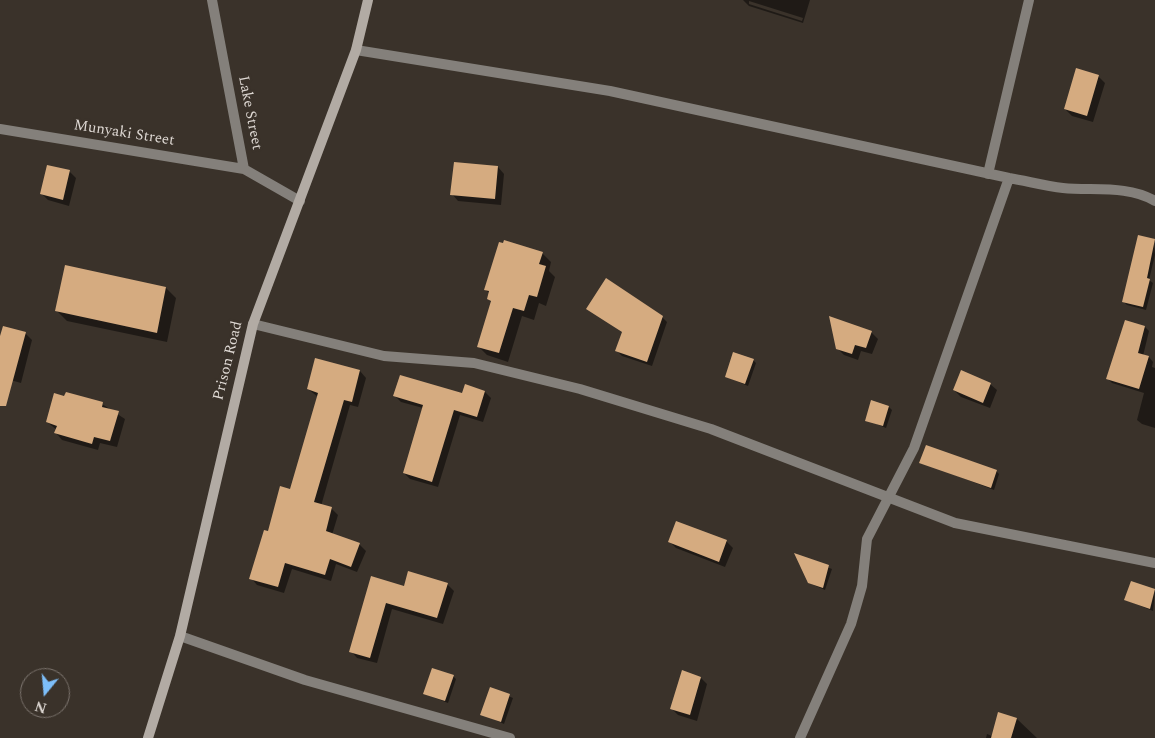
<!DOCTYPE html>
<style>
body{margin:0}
#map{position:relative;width:1155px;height:738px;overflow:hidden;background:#3a322a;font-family:Spectral,serif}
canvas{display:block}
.north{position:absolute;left:20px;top:668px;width:50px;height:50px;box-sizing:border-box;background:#3a322a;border:1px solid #7c746e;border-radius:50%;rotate:197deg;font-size:14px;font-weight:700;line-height:20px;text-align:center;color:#ded8d3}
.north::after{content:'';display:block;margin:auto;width:18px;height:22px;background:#7dbef9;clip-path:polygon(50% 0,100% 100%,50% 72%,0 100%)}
</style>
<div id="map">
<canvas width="1155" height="738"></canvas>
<div class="north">N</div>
</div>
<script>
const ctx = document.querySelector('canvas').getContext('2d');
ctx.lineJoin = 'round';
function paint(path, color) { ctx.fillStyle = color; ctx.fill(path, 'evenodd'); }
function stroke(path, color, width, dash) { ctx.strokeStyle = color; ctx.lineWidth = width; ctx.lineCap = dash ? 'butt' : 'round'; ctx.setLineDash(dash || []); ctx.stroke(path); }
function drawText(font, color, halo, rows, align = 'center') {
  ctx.font = font + ' Spectral,serif'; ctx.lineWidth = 5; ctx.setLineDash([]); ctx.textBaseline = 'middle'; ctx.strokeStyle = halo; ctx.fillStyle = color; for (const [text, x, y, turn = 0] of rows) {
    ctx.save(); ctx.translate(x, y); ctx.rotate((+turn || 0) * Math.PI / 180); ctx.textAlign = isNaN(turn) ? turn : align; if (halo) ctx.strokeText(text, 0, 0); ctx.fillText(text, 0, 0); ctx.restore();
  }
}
const shadow = new Path2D(`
 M743 0H810L803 23 749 6ZM749 1 803 18 802 21 749 4Z
 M1098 76 1105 83 1093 122 1072 116 1065 109Z
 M498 167 504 174 501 205 458 201 452 194Z
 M69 171 76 178 69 206 48 200 42 194Z
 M1154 240 1155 255 1149 280 1153 283 1146 310 1127 305 1124 302Z
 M542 253 551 262 549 271 555 277 546 306 539 303 534 320 522 316 508 362 487 355 478 346 492 303 488 299 490 294 485 289Z
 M166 288 176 298 167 342 67 321 57 311Z
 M588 308 662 317 667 322 652 366 622 356 617 351 623 333Z
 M1145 327 1149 331 1143 356 1149 357 1153 362 1152 367 1155 368V428L1142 424 1137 420 1144 393 1112 383 1108 379Z
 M871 332 878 339 872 354 861 351 858 360 844 355 837 348Z
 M26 334 32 340 21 383 0 377V341Z
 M316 359 360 371 366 378 358 407 350 405 321 506 331 508 338 515 332 535 359 544 366 551 357 572 336 564 331 581 292 569 284 593 257 585 251 578 269 532 291 490 318 397 308 389Z
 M753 360 756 363 748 386 727 377Z
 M990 384 997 390 990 408 961 397 954 390Z
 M485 392 491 398 483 422 460 415 438 487 410 479 404 473 423 408 401 402 395 396 463 395Z
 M102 404 125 419 117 447 100 443 98 450 62 440 56 433 57 430 47 422Z
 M889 407 892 410 886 428 867 420Z
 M921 462 996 471 999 474 994 490Z
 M669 541H726L733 548 725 567 676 548Z
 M796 555 832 569 825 590 809 583Z
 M371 578 405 587 447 584 454 591 443 624 392 609 377 663 357 658 351 651Z
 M1132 582 1155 590 1153 611 1126 600Z
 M453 676 456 679 448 703 425 694Z
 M701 678 707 684 697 721 678 715 672 709Z
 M491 689 513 698 504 724 482 714Z
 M999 714 1017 719 1037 738H986L987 734 992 736Z`);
const building = new Path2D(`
 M1076 68 1099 75 1087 116 1064 109Z
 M454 162 498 166 495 199 450 195Z
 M47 165 70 170 63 200 40 194Z
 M1138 235 1155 239 1147 278 1150 279 1143 307 1122 302Z
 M504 240 543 252 539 264 546 266 537 297 529 295 524 311 513 308 499 353 477 347 491 301 487 299 489 291 484 290 499 242 503 243Z
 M65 265 166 287 157 333 55 311Z
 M606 278 663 316 647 362 615 351 622 332 586 309Z
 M829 316 872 331 866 348 855 345 852 354 836 349Z
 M1125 320 1145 326 1138 353 1149 356 1139 389 1106 379Z
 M3 326 26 332 6 406H0V336Z
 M733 352 754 359 745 384 725 377Z
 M315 358 360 370 352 402 344 400 314 502 332 507 326 531 360 543 351 567 330 559 325 575 285 563 278 587 249 579 264 530 268 531 280 486 290 489 318 393 307 389Z
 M961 370 991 383 983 403 953 390Z
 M400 375 462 393 465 384 485 391 477 417 454 410 432 482 403 473 423 405 393 396Z
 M66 392 103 402 102 407 119 411 110 441 94 437 92 444 54 433 57 426 46 422 54 393 64 396Z
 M871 400 889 406 883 426 865 421Z
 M926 445 997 470 991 488 919 463Z
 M676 521 727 540 719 562 668 542Z
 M794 553 829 565 823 588 808 583Z
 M408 571 448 583 437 618 386 603 370 658 349 652 371 576 404 586Z
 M1131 581 1155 589 1150 609 1124 600Z
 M432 668 454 675 445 701 423 694Z
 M682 670 701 677 690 715 670 709Z
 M490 687 510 694 501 722 480 715Z
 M998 712 1017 718 1011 738H991Z`);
const street = new Path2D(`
 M212 0 244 169 300 201
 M356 50 610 91 1009 178C1027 181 1045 186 1063 188 1093 191 1128 185 1155 201
 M0 129 244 169
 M988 174 1029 0
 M253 324 384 356 474 363 580 389 711 429 955 523 1155 563
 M180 636 305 680 510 738
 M800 738 851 624 862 586 867 539 914 448 1009 178`);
const secondary = new Path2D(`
 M148 738 180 636 253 324 356 50 368 0`);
const streetNames = [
 ["Lake Street",249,113,79],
 ["Munyaki Street",124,134,9],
 ["Prison Road",229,361,-76]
];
paint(shadow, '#0007');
paint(building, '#d5ab80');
stroke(street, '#84807b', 10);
stroke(secondary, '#b2aba4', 10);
drawText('15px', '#ded8d3', '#3a322a', streetNames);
</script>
